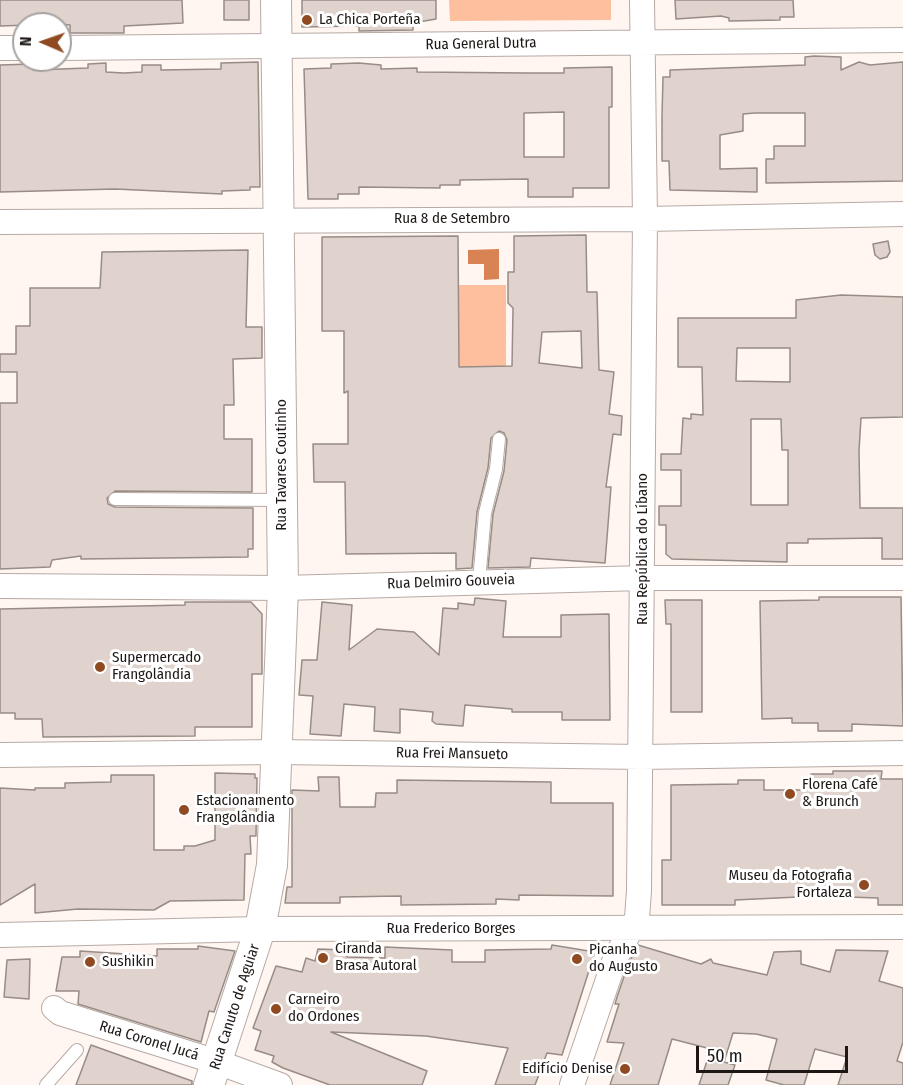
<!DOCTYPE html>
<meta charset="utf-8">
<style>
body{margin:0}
#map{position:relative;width:903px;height:1085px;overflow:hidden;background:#fff6f2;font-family:"Fira Sans Condensed",sans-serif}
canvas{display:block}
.north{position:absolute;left:12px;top:12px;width:60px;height:60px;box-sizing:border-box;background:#fff;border:2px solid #a5a3a2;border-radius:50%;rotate:272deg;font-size:16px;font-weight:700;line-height:24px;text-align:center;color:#1d1816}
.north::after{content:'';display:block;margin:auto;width:21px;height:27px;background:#8f4a22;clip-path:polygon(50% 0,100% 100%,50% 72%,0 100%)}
.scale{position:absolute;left:696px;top:1046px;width:152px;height:27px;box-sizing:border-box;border:3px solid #1d1816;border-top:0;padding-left:8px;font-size:18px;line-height:21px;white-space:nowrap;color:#1d1816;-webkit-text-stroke:4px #fff;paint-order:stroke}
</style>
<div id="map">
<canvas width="903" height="1085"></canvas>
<div class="north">N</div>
<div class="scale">50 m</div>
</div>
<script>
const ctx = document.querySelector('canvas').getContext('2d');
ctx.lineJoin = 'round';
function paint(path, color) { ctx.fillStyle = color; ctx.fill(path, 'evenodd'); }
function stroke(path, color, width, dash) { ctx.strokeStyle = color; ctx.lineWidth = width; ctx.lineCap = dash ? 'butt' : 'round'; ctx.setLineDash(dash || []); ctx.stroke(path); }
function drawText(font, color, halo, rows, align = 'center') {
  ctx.font = font + ' "Fira Sans Condensed",sans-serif'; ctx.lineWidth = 6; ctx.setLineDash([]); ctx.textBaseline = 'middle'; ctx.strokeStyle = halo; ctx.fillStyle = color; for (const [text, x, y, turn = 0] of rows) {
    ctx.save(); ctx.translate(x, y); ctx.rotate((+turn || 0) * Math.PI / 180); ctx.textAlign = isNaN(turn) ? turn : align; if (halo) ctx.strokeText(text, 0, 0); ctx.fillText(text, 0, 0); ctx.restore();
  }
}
const green = new Path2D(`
 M449 0H611V20L450 21Z
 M458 285H506V366L459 367Z`);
const water = new Path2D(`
 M499 249V279L484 280V264H468V250Z`);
const building = new Path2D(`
 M0 0H182L183 23 124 26V33H70V25L60 24 0 26Z
 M224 0H249V20H224Z
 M302 0H436V19L413 23V30L359 31V26L302 27Z
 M675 0H793L794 17H780V20L729 21V18L721 16 676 19Z
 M814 56 841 57V70L859 62 870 65 903 62V181L766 183V159H774V146H805V113H755L743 114V131L720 135V169L757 168V192L670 190 669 161H662V116L663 77H670V70L805 65V57Z
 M258 62 260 187H250V190L222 191V194L115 189 0 192V65L33 64V70L88 68V64L106 63V72L124 73 142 72V65H161V70L221 69V63Z
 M359 63 381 65V69L417 68V72L528 73H564V68L612 67V107H609V188H573V197H528V179L460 180V185H440V188L359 187V194H338V199H308L304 69 331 68V64ZM564 112V157H524V113Z
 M586 235 587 292H597L599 370 614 372 609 414 622 416 621 435 613 434 606 487H611L605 563 531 558 530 567 488 568 493 514 504 471 507 440 504 433 499 431 491 438 488 468 477 512 472 568 456 569V553L346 554 345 482H314L313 444H348V391L344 393V331H322V237L458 236 459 367 512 366 513 308 508 303V272H514V236ZM581 331 582 368 539 363 542 332Z
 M888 241 890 252 887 257 880 259 875 255 873 244Z
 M248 250 246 327H262V358L233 359 234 405H224V439H252V492L115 491 107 498 108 504 115 507 253 508V549H248V557L81 559V556L52 560 50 567 0 569V403H17V372H0V354H16V326H30V288H100L102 252Z
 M841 295 903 297V417L861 418 859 451 860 508H903V559H882V538L808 539V543H787V562L672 559 666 554V525H659V506H681V470H661V454H681L683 418 691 419V414L703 415 702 367H678V318H796V300ZM737 348H790V382L736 381ZM751 419H781L782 450H788V505H751Z
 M819 597H901L903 726 852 724V731H818V723H792V718L762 719 760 601 819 600Z
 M475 598 506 601 503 637H561V615L609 614 610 720H562V712H512V709L465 705 463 726 436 724 432 721 433 712 400 709V733L374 731 375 707 344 704 341 736 310 734 313 696 299 695 302 660H317L322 602 352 605 349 650 377 629 414 632 439 655 443 608 458 609V603L474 605Z
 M665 600H702V712H671V624H666Z
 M185 602H251L262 614V674H252V727H195V736L43 737 42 719H15V713H0V609L185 605Z
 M833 771H882L881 779H903V905H878V898L819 896 735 900V905H662V860H671V785L738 784V780H764V790H811V774H833Z
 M215 773 255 774V778H257L256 836H250L251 854H245L244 900 170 901 154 910 78 909 35 913V884L0 905V788L35 790V788H65V783L111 782V775H154V850H184V846H195L215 840Z
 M318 777H339L340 807H375L376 793H397V780L551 782V803H613V896L519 895V900L496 899V904L401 905V896L340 897V903H285L287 887H292V790L319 791Z
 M552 945 595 952 562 1055 547 1053 535 1085H495L508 1048 426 1036 331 1032 427 1071 422 1085H330L283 1068 272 1062 274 1056 255 1050 261 1031 253 1028 276 966 302 972 306 958 315 961 318 949 347 950V957L385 958V947L452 950V962H485V950L551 949Z
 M638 945 701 964 711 959 713 963 767 975 774 952 801 951V964L830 972 836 950 888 951 879 981 903 988V1042L897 1061 903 1063V1085H838L847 1057 815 1049 804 1085H784L766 1080 777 1039 756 1034 733 1033 724 1062 735 1065 728 1085H699L711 1049 672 1039 658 1085H610L624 1043 607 1042 619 1004H615L617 997 628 965Z
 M198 946 235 951 214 1012 209 1011 201 1042 78 1004 79 991H56L62 957H80V951L157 956V949H198Z
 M30 959 29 999 4 997 7 960Z
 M91 1045 192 1081V1085H76Z`);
const service = new Path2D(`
 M115 499 281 500
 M479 581 485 513 496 469 499 439
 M46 1085 77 1050`);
const minor = new Path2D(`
 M0 48H24
 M60 48 903 40
 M0 222 645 219 903 214
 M0 586 283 588 643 578H903
 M0 755 278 752 641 757 903 753
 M0 935 260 929 903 927
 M54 1008 60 1013 217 1062 280 1085
 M572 1085 615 959 637 918 639 891 645 219 642 0`);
const tertiary = new Path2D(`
 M209 1085 260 929 272 865 283 588 276 0`);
const markers = [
 [307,20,6,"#8f4a22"],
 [100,667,6,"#8f4a22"],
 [790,794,6,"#8f4a22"],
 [184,810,6,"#8f4a22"],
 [864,885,6,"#8f4a22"],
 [323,958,6,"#8f4a22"],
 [577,959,6,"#8f4a22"],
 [90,962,6,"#8f4a22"],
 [276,1009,6,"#8f4a22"],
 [625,1069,6,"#8f4a22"]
];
const poiNames = [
 ["La Chica Porteña",319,20],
 ["Supermercado",112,658],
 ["Frangolândia",112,675],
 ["Florena Café",802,785],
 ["& Brunch",802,802],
 ["Estacionamento",196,801],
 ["Frangolândia",196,818],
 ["Museu da Fotografia",852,876,"right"],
 ["Fortaleza",852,893,"right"],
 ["Ciranda",335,949],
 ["Brasa Autoral",335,966],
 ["Picanha",589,950],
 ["do Augusto",589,967],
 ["Sushikin",102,962],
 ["Carneiro",288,1000],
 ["do Ordones",288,1017],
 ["Edifício Denise",613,1069,"right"]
];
const streetNames = [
 ["Rua General Dutra",481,44,-1],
 ["Rua 8 de Setembro",452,219],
 ["Rua Tavares Coutinho",282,465,-90],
 ["Rua República do Líbano",643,549,-90],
 ["Rua Delmiro Gouveia",451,582,-2],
 ["Rua Frei Mansueto",452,754,1],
 ["Rua Frederico Borges",451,929],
 ["Rua Canuto de Aguiar",235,1007,-72],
 ["Rua Coronel Jucá",149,1041,17]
];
paint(green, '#febf9f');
paint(water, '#d98254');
paint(building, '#e0d2cc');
stroke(building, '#988c86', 1.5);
stroke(service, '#b7aaa4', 14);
stroke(minor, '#b7aaa4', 26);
stroke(tertiary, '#b7aaa4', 32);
stroke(service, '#fff', 12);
stroke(minor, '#fff', 24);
stroke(tertiary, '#fff', 30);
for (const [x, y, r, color] of markers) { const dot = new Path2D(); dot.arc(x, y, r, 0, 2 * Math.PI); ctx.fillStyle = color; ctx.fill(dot); stroke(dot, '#fff', 2); }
drawText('15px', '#1d1816', '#fff', poiNames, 'left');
drawText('15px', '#1d1816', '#fff', streetNames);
</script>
